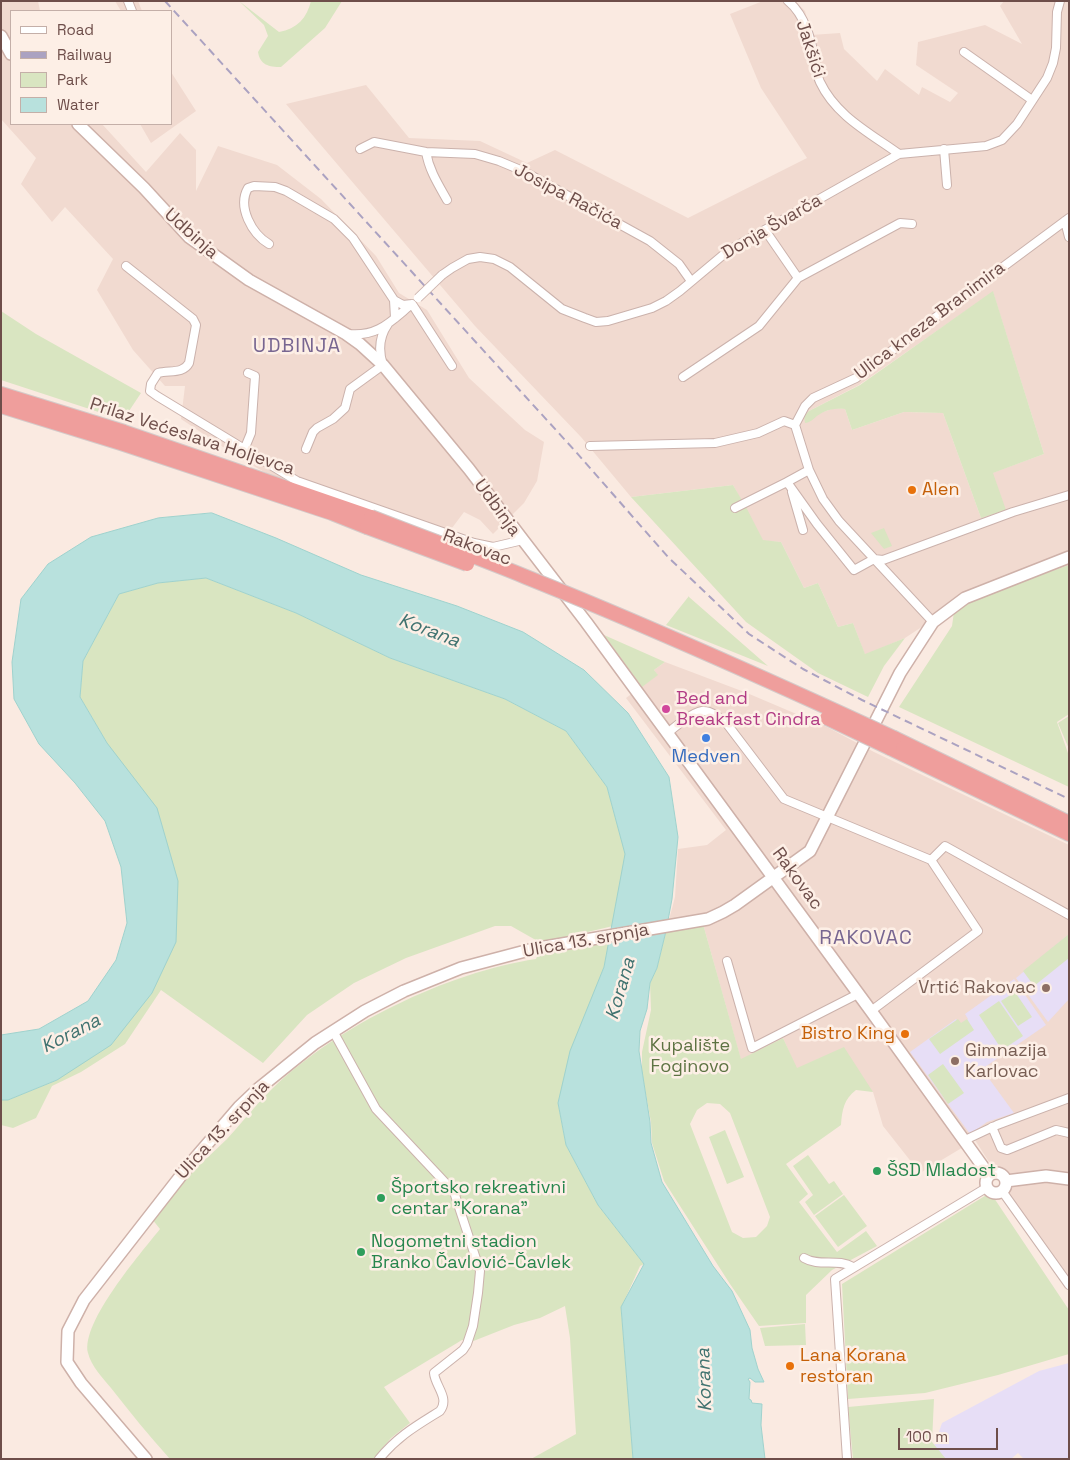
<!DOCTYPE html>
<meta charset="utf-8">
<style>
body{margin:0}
#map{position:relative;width:1070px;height:1460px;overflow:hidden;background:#faeae1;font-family:"Space Grotesk",sans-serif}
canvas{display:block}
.frame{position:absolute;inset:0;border:2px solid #6e4e4a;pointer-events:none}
.legend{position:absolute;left:10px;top:10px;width:162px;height:115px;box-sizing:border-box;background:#fdefe6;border:1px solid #c4afa8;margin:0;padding:6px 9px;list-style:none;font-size:15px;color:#6e4e4a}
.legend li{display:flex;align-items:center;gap:10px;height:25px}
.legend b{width:25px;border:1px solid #c4afa8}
.scale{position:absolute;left:898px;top:1428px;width:100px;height:22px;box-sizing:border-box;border:2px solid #6e4e4a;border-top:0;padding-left:6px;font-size:15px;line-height:18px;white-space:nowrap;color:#6e4e4a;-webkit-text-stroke:4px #fdefe6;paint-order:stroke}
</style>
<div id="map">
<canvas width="1070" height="1460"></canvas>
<div class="frame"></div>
<ul class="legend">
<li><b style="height:6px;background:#fff"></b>Road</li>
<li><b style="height:6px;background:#aba2c1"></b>Railway</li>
<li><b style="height:14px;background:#d9e5c1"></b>Park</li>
<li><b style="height:14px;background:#b8e1dd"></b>Water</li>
</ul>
<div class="scale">100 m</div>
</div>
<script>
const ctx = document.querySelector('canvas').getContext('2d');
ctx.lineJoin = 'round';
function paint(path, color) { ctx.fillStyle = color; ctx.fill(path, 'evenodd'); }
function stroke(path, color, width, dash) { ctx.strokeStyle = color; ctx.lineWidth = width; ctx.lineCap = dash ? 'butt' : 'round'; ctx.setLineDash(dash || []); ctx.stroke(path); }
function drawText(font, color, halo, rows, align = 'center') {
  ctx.font = font + ' "Space Grotesk",sans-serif'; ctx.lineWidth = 5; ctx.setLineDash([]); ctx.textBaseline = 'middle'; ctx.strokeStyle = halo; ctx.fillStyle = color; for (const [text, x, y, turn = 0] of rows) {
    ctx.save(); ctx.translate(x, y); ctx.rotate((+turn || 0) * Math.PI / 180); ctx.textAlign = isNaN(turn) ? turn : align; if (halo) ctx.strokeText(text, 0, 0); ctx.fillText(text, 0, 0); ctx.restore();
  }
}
const residential = new Path2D(`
 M1 1H38L40 11H11V124H102L146 172 180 133 196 150V191L218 146 277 165 321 199 376 256 399 293 427 310 469 378 525 430 544 442 537 481 524 503 493 534 480 520 464 512 443 540 286 484 241 459 181 419 185 386H165L133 350 97 290 113 259 65 207 52 222 21 184 36 158 1 119Z
 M115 1H138L142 11H121Z
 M763 1H795L805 11 811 35 840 33 844 49 877 81 885 69 919 95 922 87 950 102 958 93 916 65 918 42 985 25 1022 44 1000 6 1004 1H1069V565L955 605 905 638 865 655 853 623 838 627 818 583 804 588 781 542 763 541 733 485 631 497 581 437 475 326 286 104 366 85 409 138 480 141 527 163 555 150 688 218 807 158 761 88 730 14ZM993 292 1044 454 992 473 981 518 943 413 904 412 852 430 845 409 835 408 820 413 809 411 859 385Z
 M171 72 196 111 151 143 140 124H171Z
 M665 662 747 693 827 727 874 752 1069 845V1279L1012 1198 975 1140 920 1173 883 1126 873 1092 796 1068 783 1038 741 1060 703 924 666 931 675 897 678 849 707 845 726 830 626 698 657 675 654 670Z`);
const education = new Path2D(`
 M1069 934V999L1048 1022 1016 978Z
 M1014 979 1046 1025 982 1069 1014 1113 987 1122 970 1134 910 1052 956 1019 960 1024 968 1019 965 1014Z
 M1069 1363V1459H1024L1018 1453 1011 1459H940L933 1449 942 1423 1039 1371Z`);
const green = new Path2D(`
 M239 1 279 32C297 29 307 18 311 1H342L325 28 281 67C269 67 260 65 258 52L268 36 264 25Z
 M993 291 1044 454 993 473 1006 510 981 518 943 413 904 412 852 430 845 409C837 408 827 409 820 414 814 417 813 422 805 423L804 416 809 411 860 385Z
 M1 311 36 334 141 393 123 420 1 380Z
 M733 485 746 507 763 540 781 542 804 588 818 583 838 627 853 623 865 654 905 638 884 666 868 697 818 673 746 622 631 497Z
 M884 528 892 546 884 549 871 533Z
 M1069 565V714L1057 722 1069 756V787L899 707 952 626 955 605Z
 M206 578 296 613 390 658 505 699 566 731 607 787 626 854 613 926 541 943 511 926H495L406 958 354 983 307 1015 263 1063 161 990 125 1044 81 1072 52 1086 36 1118 13 1128 1 1125V1100H8L57 1080 152 993 107 743 80 697 83 661 119 594 158 583Z
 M689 596V597L768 666 666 625Z
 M604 635 665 662 654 670 658 675 642 687Z
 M1069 716V749L1058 723Z
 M703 924 741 1059 783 1038 797 1068 844 1047 873 1092 856 1090C844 1099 842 1110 841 1125L786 1164 808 1194 799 1202 837 1252 866 1231 877 1246 832 1270 806 1295V1323L759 1326 730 1284 664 1181 652 1143 651 1122 642 1073V1052L651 1010 650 983 657 968 666 931ZM707 1103 720 1104 730 1113 770 1217 767 1226 756 1237 743 1238 732 1232 690 1124 697 1110Z
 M1069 934V958L1034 986 1023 971Z
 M610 941 604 967 558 1103 566 1145 598 1205 644 1264 640 1266 621 1308 633 1459H531L576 1434 570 1338 565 1306 540 1318 514 1325 471 1342 462 1340 384 1387 410 1423 391 1438 373 1459H170C149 1436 130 1412 111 1388 103 1378 91 1366 88 1353 81 1322 141 1253 160 1229L152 1219C161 1207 170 1194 180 1183 195 1168 212 1154 227 1139 243 1122 256 1104 273 1088 337 1026 448 972 536 959L538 954Z
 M1015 992 1032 1017 1018 1026 1001 1001Z
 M999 1001 1023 1036 1002 1050 979 1015Z
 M958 1019 961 1023 967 1019 974 1030 940 1054 929 1039Z
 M943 1064 964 1093 948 1104 928 1075Z
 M725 1130 744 1177 727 1184 709 1137Z
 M808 1155 829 1184 834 1181 843 1194 814 1215 805 1202 813 1195 793 1166Z
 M988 1194 994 1198 1069 1310V1354L998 1375 925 1393 848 1399 842 1284Z
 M844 1195 867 1226 838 1247 815 1216Z
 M805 1324 806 1345 765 1346 760 1328Z
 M934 1399 932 1442 946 1459H853L848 1407Z`);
const water = new Path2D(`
 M212 513 276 538 361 575 457 606 523 632 584 670 628 713 669 777 678 837 672 899 666 931 657 968 650 983 647 1009 640 1031 639 1051 650 1122 651 1143 662 1182 713 1266 732 1291 750 1330 752 1348 758 1369 764 1382H755L750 1378 748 1379 750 1382 749 1399 751 1400 752 1403 762 1404 761 1425 765 1459H633L621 1307 644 1264 598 1205 566 1145 558 1103 570 1051 604 967 625 854 607 787 566 731 505 699 390 658 296 613 206 578 158 583 119 594 83 661 80 697 107 743 157 808 178 881 176 942 152 993 111 1045 57 1080 8 1100H1V1035L39 1029 88 1001 116 960 127 923 121 867 105 821 75 783 39 744 14 699 12 662 21 599 48 564 91 537 158 518Z`);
const street = new Path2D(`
 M128 1 132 11
 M788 1C805 15 811 39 815 60 816 67 817 76 820 82 836 116 870 133 899 154
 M964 52 1032 100
 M360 149 374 142 426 152 475 154 499 161 523 171 650 241 679 264 691 281
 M944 149 947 185
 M426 152C429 170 438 184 447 200
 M1065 221 1069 237
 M765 230 798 278
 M269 244C252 234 237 207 248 188L254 186 275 187 286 191 334 219 353 238 394 300 395 318
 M126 266 193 319 196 325 189 363C183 374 170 370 158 373L151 384 150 391 157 396 297 481 474 543 493 547 523 540
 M442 275 452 268 468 259 480 257 494 259 510 267 562 309 585 318 596 322 608 321 652 308 666 301 680 291 729 250 899 154 986 146 1002 140 1017 124 1047 78 1053 63 1056 48 1057 12 1060 1
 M394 300 403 305 412 304 452 366
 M348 334C378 337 390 322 412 304
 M683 377 759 326 798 278 900 223 912 224
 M795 425 805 406 813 398 856 378 953 304 1069 218
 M795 425 809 470 823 499 839 521 933 622
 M590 446 715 443 758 433 784 421 795 425
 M306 449 313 432 317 428 333 419 345 408 350 389 383 365C378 350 379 337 388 324
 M244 450 251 433 255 376 248 373
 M809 470 787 482 817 524 854 570 874 559 883 560 1013 512 1069 495
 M792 492 803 530
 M735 508 787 482
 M667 734C673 728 693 712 702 711 711 710 720 718 727 724L784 799 931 860 978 931 871 1011
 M931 860 945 846 1069 915
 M727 961 752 1048 858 994
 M333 1031 376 1109 454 1192 480 1271 478 1293 473 1326 467 1344 463 1350 434 1373C435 1386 450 1398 440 1411 416 1426 398 1436 379 1459
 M992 1127 1001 1148 1007 1150 1056 1130 1069 1133
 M965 1140 997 1125 1069 1098
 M1002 1191 1069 1285
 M804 1258C819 1267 838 1258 853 1267
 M847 1459 835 1279 986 1188`);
const secondary = new Path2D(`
 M1 36 11 54
 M78 124 144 188 189 237 249 280 346 334 360 344 383 365 469 469 523 540 586 622 871 1011 989 1175
 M986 1183a10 10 0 1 1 20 0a10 10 0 1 1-20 0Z
 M1006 1181 1046 1176 1069 1179
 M146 1459 81 1383 67 1362 68 1331 84 1300 190 1164 239 1107 258 1089 315 1043 365 1011 404 991 461 968 533 949 708 919 723 912 735 905 810 851 900 673 933 622 965 598 1069 557`);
const highway = new Path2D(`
 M1 394 124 432 371 517
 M1 406 121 443 332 513 367 527
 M894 738 1069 823
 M890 748 1069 834`);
const rail = new Path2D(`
 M165 1 576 452 668 557 749 634 803 669 862 700 1069 799`);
const streetBridge = new Path2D(`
 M418 298 442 275`);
const highwayBridge = new Path2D(`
 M371 517C422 537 475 556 526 577 651 627 773 682 894 738
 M367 527 467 564
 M827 718 890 748`);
const markers = [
 [912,490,5,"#e8710a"],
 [666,709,5,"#d1479c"],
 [706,738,5,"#3f7fe0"],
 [1046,988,5,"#8d6e63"],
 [905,1034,5,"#e8710a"],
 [955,1061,5,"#8d6e63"],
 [877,1171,5,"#2e9e5b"],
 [381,1198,5,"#2e9e5b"],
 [361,1252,5,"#2e9e5b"],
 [790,1366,5,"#e8710a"]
];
const streetNames = [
 ["Jakšići",810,49,72],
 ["Josipa Račića",568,197,28],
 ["Donja Švarča",772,227,-30],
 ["Udbinja",191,234,42],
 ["Ulica kneza Branimira",930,321,-37],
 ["Prilaz Većeslava Holjevca",192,437,18],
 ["Udbinja",497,508,54],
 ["Rakovac",477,548,21],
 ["Rakovac",797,879,54],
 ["Ulica 13. srpnja",586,941,-10],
 ["Ulica 13. srpnja",223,1130,-47]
];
const foodNames = [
 ["Alen",922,490],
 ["Bistro King",895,1034,"right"],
 ["Lana Korana",800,1356],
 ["restoran",800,1377]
];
const hotelNames = [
 ["Bed and",676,699],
 ["Breakfast Cindra",676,720]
];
const shopNames = [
 ["Medven",706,757]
];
const educationNames = [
 ["Vrtić Rakovac",1036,988],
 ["Gimnazija",965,1051,"left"],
 ["Karlovac",965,1072,"left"]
];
const parkNames = [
 ["Kupalište",690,1046],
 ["Foginovo",690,1067]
];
const leisureNames = [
 ["ŠSD Mladost",887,1171],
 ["Športsko rekreativni",391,1188],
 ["centar \"Korana\"",391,1209],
 ["Nogometni stadion",371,1242],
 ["Branko Čavlović-Čavlek",371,1263]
];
const waterNames = [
 ["Korana",429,631,21],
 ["Korana",621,989,-74],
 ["Korana",71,1034,-27],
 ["Korana",705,1380,-92]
];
const quarterNames = [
 ["UDBINJA",297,347],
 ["RAKOVAC",866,939]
];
paint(residential, '#f1dad0');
paint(education, '#e7def6');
paint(green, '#d9e5c1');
paint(water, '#b8e1dd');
stroke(water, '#9fd2cd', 1);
stroke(street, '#cbb2ac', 10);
stroke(secondary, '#ceb1a9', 14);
stroke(highway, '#d4cac9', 16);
stroke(street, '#fff', 8);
stroke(secondary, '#fff', 11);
stroke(highway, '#ef9e9c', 14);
stroke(rail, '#aba2c1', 2, [8, 5]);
stroke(streetBridge, '#cbb2ac', 10, []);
stroke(highwayBridge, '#d4cac9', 16, []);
stroke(streetBridge, '#fff', 8);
stroke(highwayBridge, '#ef9e9c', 14);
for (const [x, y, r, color] of markers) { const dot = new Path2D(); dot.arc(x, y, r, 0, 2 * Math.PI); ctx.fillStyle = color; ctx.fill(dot); stroke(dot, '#fdefe6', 2); }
drawText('18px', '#6e4e4a', '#fdefe6', streetNames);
drawText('18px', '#c56008', '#fdefe6', foodNames, 'left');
drawText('18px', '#b23c85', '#fdefe6', hotelNames, 'left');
drawText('18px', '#366cbe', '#fdefe6', shopNames);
drawText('18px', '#785e54', '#fdefe6', educationNames, 'right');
drawText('18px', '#5e7343', '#fdefe6', parkNames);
drawText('18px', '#27864d', '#fdefe6', leisureNames, 'left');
drawText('italic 19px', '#407370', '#fdefe6', waterNames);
ctx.letterSpacing = '1px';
drawText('20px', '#786691', '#fdefe6', quarterNames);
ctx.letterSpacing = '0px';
</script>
